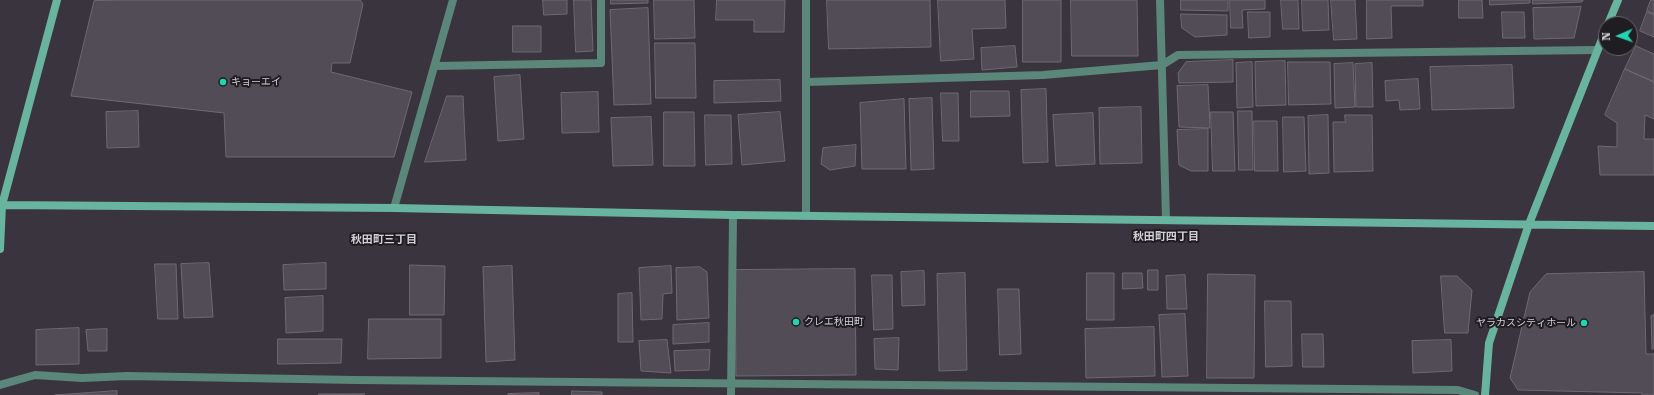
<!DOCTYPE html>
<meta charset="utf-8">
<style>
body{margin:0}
#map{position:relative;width:1654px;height:395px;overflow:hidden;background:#39343d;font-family:"Roboto Serif",serif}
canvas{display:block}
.north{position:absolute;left:1598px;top:16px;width:40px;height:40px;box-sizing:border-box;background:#1f1d21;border:1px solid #676569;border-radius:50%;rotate:268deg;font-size:11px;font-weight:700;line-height:16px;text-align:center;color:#d3d0d5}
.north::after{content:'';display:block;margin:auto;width:14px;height:18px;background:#21d5b0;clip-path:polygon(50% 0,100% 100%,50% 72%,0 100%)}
</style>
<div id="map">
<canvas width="1654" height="395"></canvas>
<div class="north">N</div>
</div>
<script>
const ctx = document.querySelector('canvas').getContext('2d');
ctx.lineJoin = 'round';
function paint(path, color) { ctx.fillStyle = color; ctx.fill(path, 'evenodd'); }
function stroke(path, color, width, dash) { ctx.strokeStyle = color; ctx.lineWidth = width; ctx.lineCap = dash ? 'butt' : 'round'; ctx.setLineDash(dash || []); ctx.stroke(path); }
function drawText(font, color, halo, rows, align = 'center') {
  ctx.font = font + ' "Roboto Serif","Noto Sans JP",serif'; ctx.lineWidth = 4; ctx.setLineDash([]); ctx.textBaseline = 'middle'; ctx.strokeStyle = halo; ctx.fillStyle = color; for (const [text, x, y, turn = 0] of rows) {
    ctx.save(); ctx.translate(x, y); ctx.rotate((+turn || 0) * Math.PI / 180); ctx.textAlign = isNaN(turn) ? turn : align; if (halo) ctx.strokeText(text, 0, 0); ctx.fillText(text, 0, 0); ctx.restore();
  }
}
const building = new Path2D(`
 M124 0H360L363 4 350 63H332L331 72 412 92 394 157H226L224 113 71 96 94 1Z
 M543 0H567V14L544 15Z
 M574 0H591L593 51 576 52Z
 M611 0H648V3L611 4Z
 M654 0H694L695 38 655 39Z
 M717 0H785L784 32H754V20H716Z
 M827 0H930L931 47 829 49Z
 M938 0H1005L1006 28 972 29 974 59 941 61Z
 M1023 0H1061V62H1023Z
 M1071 0H1137L1138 56H1072Z
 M1181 0H1228V11L1181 10Z
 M1230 0H1265V9L1242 10 1243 28H1231Z
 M1281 0H1298L1299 29H1283Z
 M1302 0H1328L1329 30 1303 31Z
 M1331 0H1355L1357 39 1334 40Z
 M1367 0H1423V6H1391L1392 38 1367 39Z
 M1459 0H1482L1483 18H1459Z
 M1490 0H1530V3L1490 5Z
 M1533 0H1583L1582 2 1533 4Z
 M1651 0H1654V14L1647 11Z
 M1581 7 1574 38 1534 39 1533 8Z
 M648 8 651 104 614 105 610 10Z
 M1248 12H1270V37L1249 38Z
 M1502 12H1524L1525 38H1503Z
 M1647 12 1654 15V37L1640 31Z
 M1181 14 1227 15V35L1195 37 1182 28Z
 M513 26H541V52H513Z
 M655 43H695L696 98H656Z
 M1015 46 1017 67 982 70 981 48Z
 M1636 46 1654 54V82L1625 69Z
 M1233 60V82L1179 83 1178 73 1186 62Z
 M1285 61 1286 105 1256 106 1255 62Z
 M1252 62 1253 107 1237 108 1236 63Z
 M1288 62H1330L1331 104 1289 105Z
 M1353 63 1355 107 1335 108 1334 64Z
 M1372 63 1373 107H1356L1355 64Z
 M1512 65 1514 108 1432 110 1430 67Z
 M1625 69 1654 82V119L1645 115 1644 139H1654V175H1600L1598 146 1617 147V123L1605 115Z
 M520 75 524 139 498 141 494 77Z
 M1418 79 1420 109 1400 110 1399 100 1386 101 1385 81Z
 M780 80 781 101 714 103V81Z
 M1208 85 1210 128 1179 127 1177 86Z
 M1046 89 1048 162 1023 163 1021 90Z
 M971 91H1009L1010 116 971 117Z
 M598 92 599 132 562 133 561 93Z
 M941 93H958L959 141H943Z
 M447 96H463L466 160 425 162Z
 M932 98 934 169 911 170 909 99Z
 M904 99 906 169H862L860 103Z
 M1141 107 1142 163 1100 164 1099 108Z
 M138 111 139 147 107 148 106 112Z
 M1238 111H1252L1253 170H1239Z
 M664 112H694L695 166H664Z
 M780 112 785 161 742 165 738 115Z
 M1211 112H1233L1235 171H1213Z
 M1093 113 1095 164 1056 166 1053 115Z
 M705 115H731L732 164 706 165Z
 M1328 115 1329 173 1309 174 1308 116Z
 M1345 115H1372L1373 171 1334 172 1333 122H1345Z
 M651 117 653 165 613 166 611 118Z
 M1283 117H1304L1306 171 1284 172Z
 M1254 121H1277L1278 171H1255Z
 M1208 129V171H1191L1179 165 1177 130Z
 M856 145 855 166 830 170 821 164 823 148Z
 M209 263 213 317 184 318 181 264Z
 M326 263V289L284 290 283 265Z
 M155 264H176L178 319H158Z
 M410 265 445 266 444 315H410Z
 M512 266 515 360 486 362 483 267Z
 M671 266 672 293 663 294 662 319 641 320 639 268Z
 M700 267 707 272 709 318 677 320 676 268Z
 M855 269 856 375 736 376 735 270Z
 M1148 270H1158V290H1148Z
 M924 271 925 305 902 306 901 272Z
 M1644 272 1646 354H1654V395H1642V393L1518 390 1510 378 1530 292 1546 274Z
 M965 273 967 370 939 371 937 274Z
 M1087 273H1114V320H1087Z
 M1123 273H1142L1143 288 1123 289Z
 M1208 274 1255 275 1254 378H1207Z
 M872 275H892L893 329 874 330Z
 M1185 275 1187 309H1167L1166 276Z
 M1441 276H1457L1472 290 1468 333H1445Z
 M998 289H1019L1021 354 1000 355Z
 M632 293 633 342H618V294Z
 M323 296V331L286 333 285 298Z
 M1265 301H1291L1292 366 1266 367Z
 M1185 314 1188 376 1162 377 1159 315Z
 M1654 315V349H1652L1651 316Z
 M369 319H441V358L368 359Z
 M709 323V342L673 344V325Z
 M1154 327 1155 376 1086 378 1085 329Z
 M79 328V364L36 365V330Z
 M107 329V351H88L86 330Z
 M1302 334H1323L1324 367H1303Z
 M899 338 898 370 875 369 874 339Z
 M278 339H342L341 363 278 364Z
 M667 340 671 373 641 371 639 341Z
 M1451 340 1452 371 1413 373 1412 341Z
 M710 350 709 370 675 371 674 351Z
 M117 391V395H55Z
 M572 391 602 392V395H572Z
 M539 393V395H508V394Z
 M319 394H365L319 395Z`);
const street = new Path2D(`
 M1160 0 1166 219
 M435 66 601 63V0
 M807 82 1043 75 1162 65 1178 55 1597 50
 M394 208 453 0
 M806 215V0
 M0 385 35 375 82 378 127 376 356 380 1458 390 1475 395
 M731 395 733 215`);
const secondary = new Path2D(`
 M1608 24 1618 0
 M0 205 394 208 733 215 1654 226
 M0 249 2 205 57 0
 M1485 395 1489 343 1529 224 1606 29`);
const markers = [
 [223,82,4,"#21d5b0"],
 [796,322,4,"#21d5b0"],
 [1584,323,4,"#21d5b0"]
];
const poiNames = [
 ["キョーエイ",231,82],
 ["クレエ秋田町",804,322],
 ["ヤラカスシティホール",1576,323,"right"]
];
const neighbourhoodNames = [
 ["秋田町四丁目",1166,237],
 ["秋田町三丁目",384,240]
];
paint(building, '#514c55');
stroke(building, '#6e6972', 1);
stroke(street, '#5a8779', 8);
stroke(secondary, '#69b49e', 8);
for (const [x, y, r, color] of markers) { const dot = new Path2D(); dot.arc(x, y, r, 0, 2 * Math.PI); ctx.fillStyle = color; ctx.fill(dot); stroke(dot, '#1f1d21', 1.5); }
drawText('10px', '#d3d0d5', '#1f1d21', poiNames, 'left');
drawText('bold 11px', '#d3d0d5', '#1f1d21', neighbourhoodNames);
</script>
